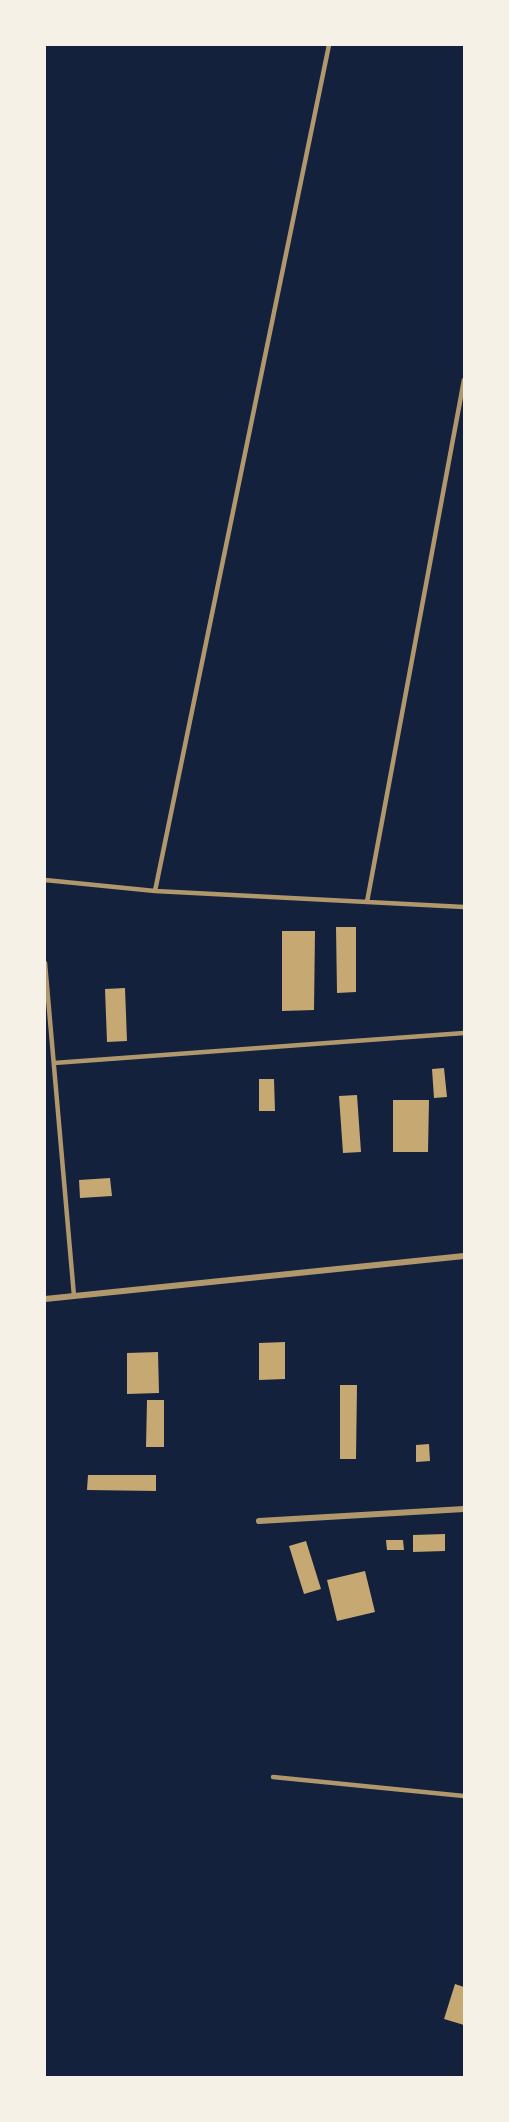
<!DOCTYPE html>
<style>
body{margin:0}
#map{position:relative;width:509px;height:2122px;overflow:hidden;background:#14213d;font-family:"Titillium Web",sans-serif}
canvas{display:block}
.frame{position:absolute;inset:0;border:46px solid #f6f1e7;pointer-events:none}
</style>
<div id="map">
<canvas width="509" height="2122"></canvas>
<div class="frame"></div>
</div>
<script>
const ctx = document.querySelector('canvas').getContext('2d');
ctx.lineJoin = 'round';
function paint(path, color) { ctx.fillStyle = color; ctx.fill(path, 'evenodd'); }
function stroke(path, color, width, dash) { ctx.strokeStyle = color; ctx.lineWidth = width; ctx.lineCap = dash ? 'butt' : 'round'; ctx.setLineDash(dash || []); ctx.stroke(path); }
const building = new Path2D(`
 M336 927H356V992L337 993Z
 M282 931H315L314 1010 282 1011Z
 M125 988 127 1041 107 1042 105 989Z
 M444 1068 447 1097 434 1098 432 1069Z
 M259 1079H274L275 1111H259Z
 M357 1095 361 1152 343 1153 339 1096Z
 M393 1100H429L428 1152H393Z
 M110 1178 112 1196 80 1198 79 1180Z
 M285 1342V1379L259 1380V1343Z
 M158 1352 159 1393 127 1394V1353Z
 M340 1385H357L356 1459H340Z
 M147 1400H164V1447H146Z
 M429 1444 430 1461 416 1462V1445Z
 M88 1475H156V1491L87 1490Z
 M445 1534V1551L413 1552V1535Z
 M386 1540H403L404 1550H387Z
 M306 1541 321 1589 304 1594 289 1546Z
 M365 1571 375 1612 337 1621 327 1580Z
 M455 1984 464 1987V2025L444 2019Z`);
const service = new Path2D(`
 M45 880 155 891 464 907
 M155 891 329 45
 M367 902 464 380
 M45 963 74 1296
 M54 1063 464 1033
 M273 1777 464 1796`);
const minor = new Path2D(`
 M45 1299 464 1256
 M259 1521 464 1509`);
paint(building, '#c6a872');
stroke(service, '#b1986c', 4.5);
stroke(minor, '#b1986c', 6);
</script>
